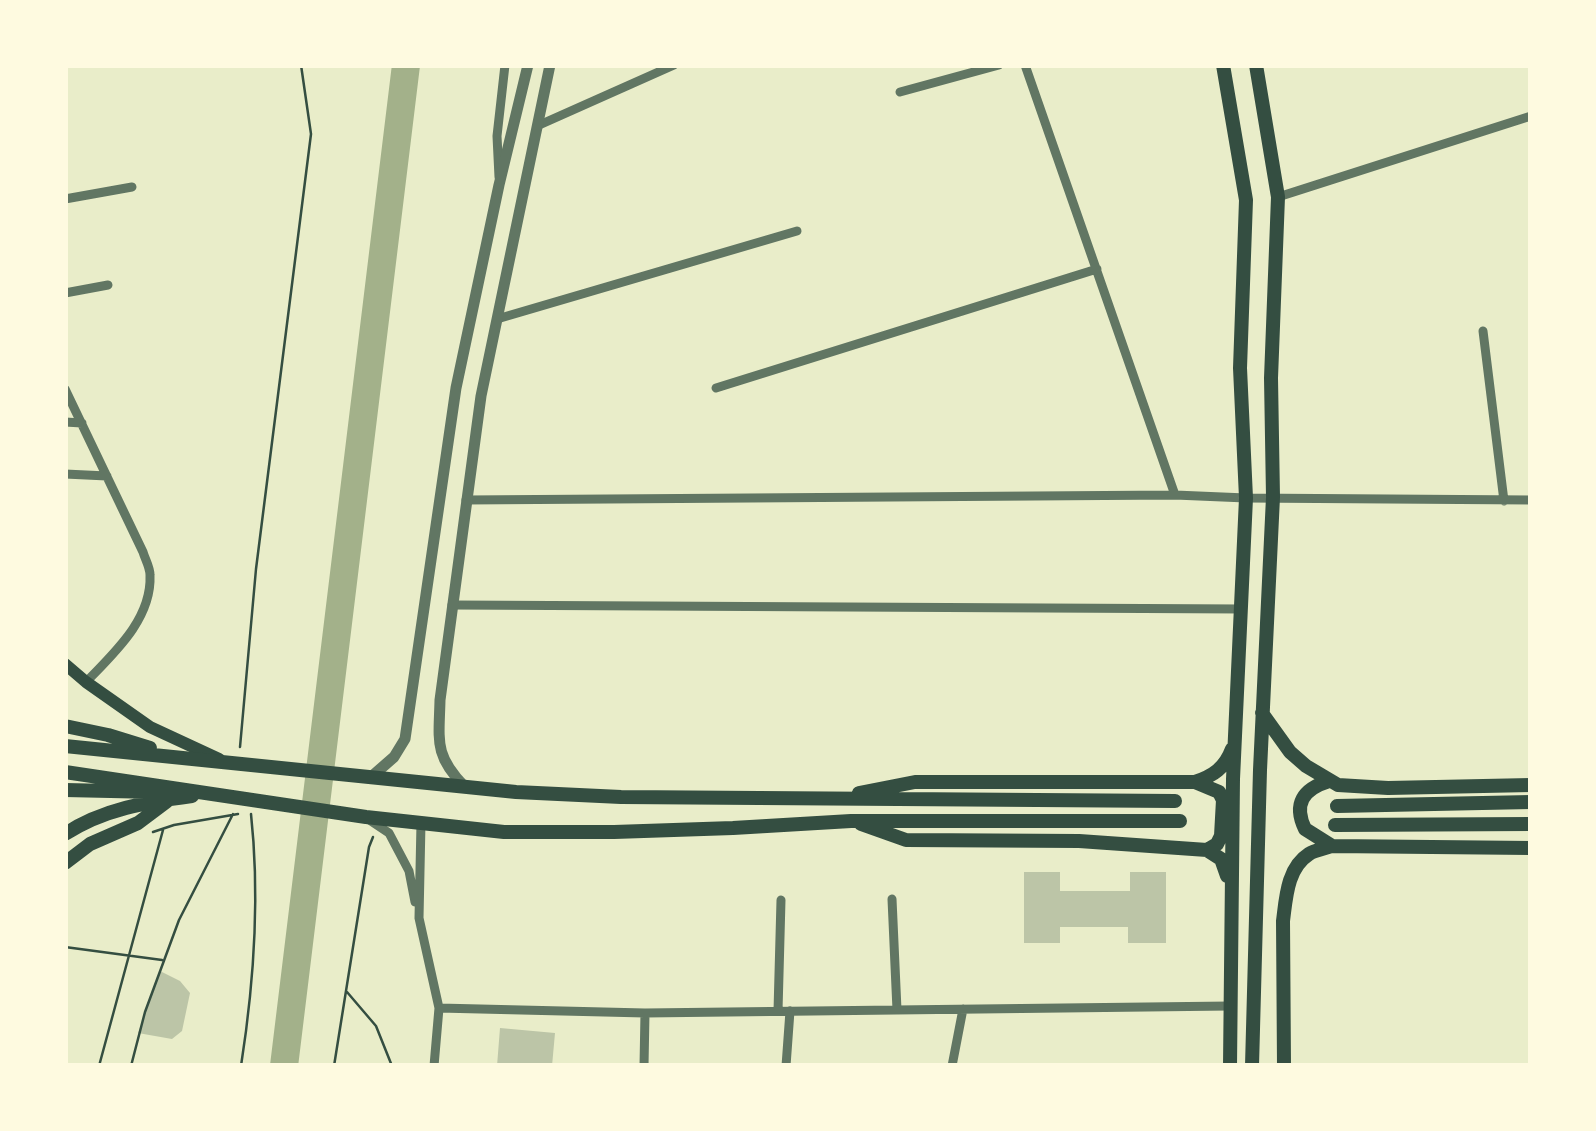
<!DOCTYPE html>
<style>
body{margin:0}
#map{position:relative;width:1596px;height:1131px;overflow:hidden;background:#e9edc9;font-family:"DM Sans",sans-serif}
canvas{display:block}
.frame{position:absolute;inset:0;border:68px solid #fefae0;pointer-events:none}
</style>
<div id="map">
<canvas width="1596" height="1131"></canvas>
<div class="frame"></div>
</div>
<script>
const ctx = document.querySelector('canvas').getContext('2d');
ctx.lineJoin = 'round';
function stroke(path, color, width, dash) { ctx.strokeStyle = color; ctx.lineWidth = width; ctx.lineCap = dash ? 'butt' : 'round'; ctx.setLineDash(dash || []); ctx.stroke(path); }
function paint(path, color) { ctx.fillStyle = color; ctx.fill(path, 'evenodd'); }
const river = new Path2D(`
 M284 1066 406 65`);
const building = new Path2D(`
 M1024 872H1060V891H1130V872H1166V943H1128V927H1060V943H1024Z
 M160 971 180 981 190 993 182 1031 172 1039 138 1033Z
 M500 1028 555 1033 552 1066H497Z`);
const path = new Path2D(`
 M240 747 256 569 311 134 301 65
 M153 832 174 825 238 814
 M65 947 162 960
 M347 992 376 1026 392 1066
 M99 1066 163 830
 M131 1066 145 1012 179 920 233 814
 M241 1066C254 983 260 897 251 814
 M334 1066 369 847 373 837`);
const minor = new Path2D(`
 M1025 65 1175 495
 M900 92 999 65
 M537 126 674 65
 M499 177 497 136 505 65
 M1278 197 1531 116
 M65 199 132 187
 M65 293 108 285
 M497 319 797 231
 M1483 331 1504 501
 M716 388 1097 269
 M65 389 143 552C145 559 150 567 150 575 152 619 114 653 86 682
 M65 422 82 423
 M65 474 107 476
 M466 500 1175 495 1246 498 1531 500
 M452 605 1242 609
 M368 819 389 833 409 871 415 902
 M421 823 419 918 439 1008 434 1066
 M892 899 897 1010
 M439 1008 645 1013 1230 1006
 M778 1011 781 900
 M644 1066 645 1013
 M786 1066 790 1011
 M952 1066 963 1009`);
const tertiary = new Path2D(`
 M370 778 394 757 405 739 456 388 499 185 528 65
 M464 786C434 755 439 741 440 700L481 396 550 65`);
const secondary = new Path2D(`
 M65 664 86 682 150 727 219 759`);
const primary = new Path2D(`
 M1223 65 1246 200 1240 368 1246 498 1233 779 1230 1066
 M1262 713 1290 752 1306 766 1338 785 1388 788 1531 785
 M65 726 108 735 150 748
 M65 746 516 792 621 797 1175 801
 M65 772 366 817 504 832H614L733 828 851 821H1180
 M1329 781C1303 789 1293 804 1305 829L1332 846
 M1195 782 1219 792 1223 800 1221 836 1217 844 1207 850
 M65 790 156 792
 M859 793 915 782H1195C1213 776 1225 768 1232 749
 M1337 806 1531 802
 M861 824 906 840 1079 841 1207 850 1221 859 1227 876
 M1335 825 1531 824
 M65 834C103 809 147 802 192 796
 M65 863 90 844 138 823 166 802
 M1252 1066 1260 770 1273 497 1271 378 1278 197 1256 65
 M1284 1066 1283 921C1286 898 1287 868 1309 854 1315 850 1324 849 1332 846L1531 848`);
stroke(river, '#a3b18a', 28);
paint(building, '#bcc5a7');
stroke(path, '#344e41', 2.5);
stroke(minor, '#617663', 9);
stroke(tertiary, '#617663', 11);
stroke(secondary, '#344e41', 12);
stroke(primary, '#344e41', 14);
</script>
